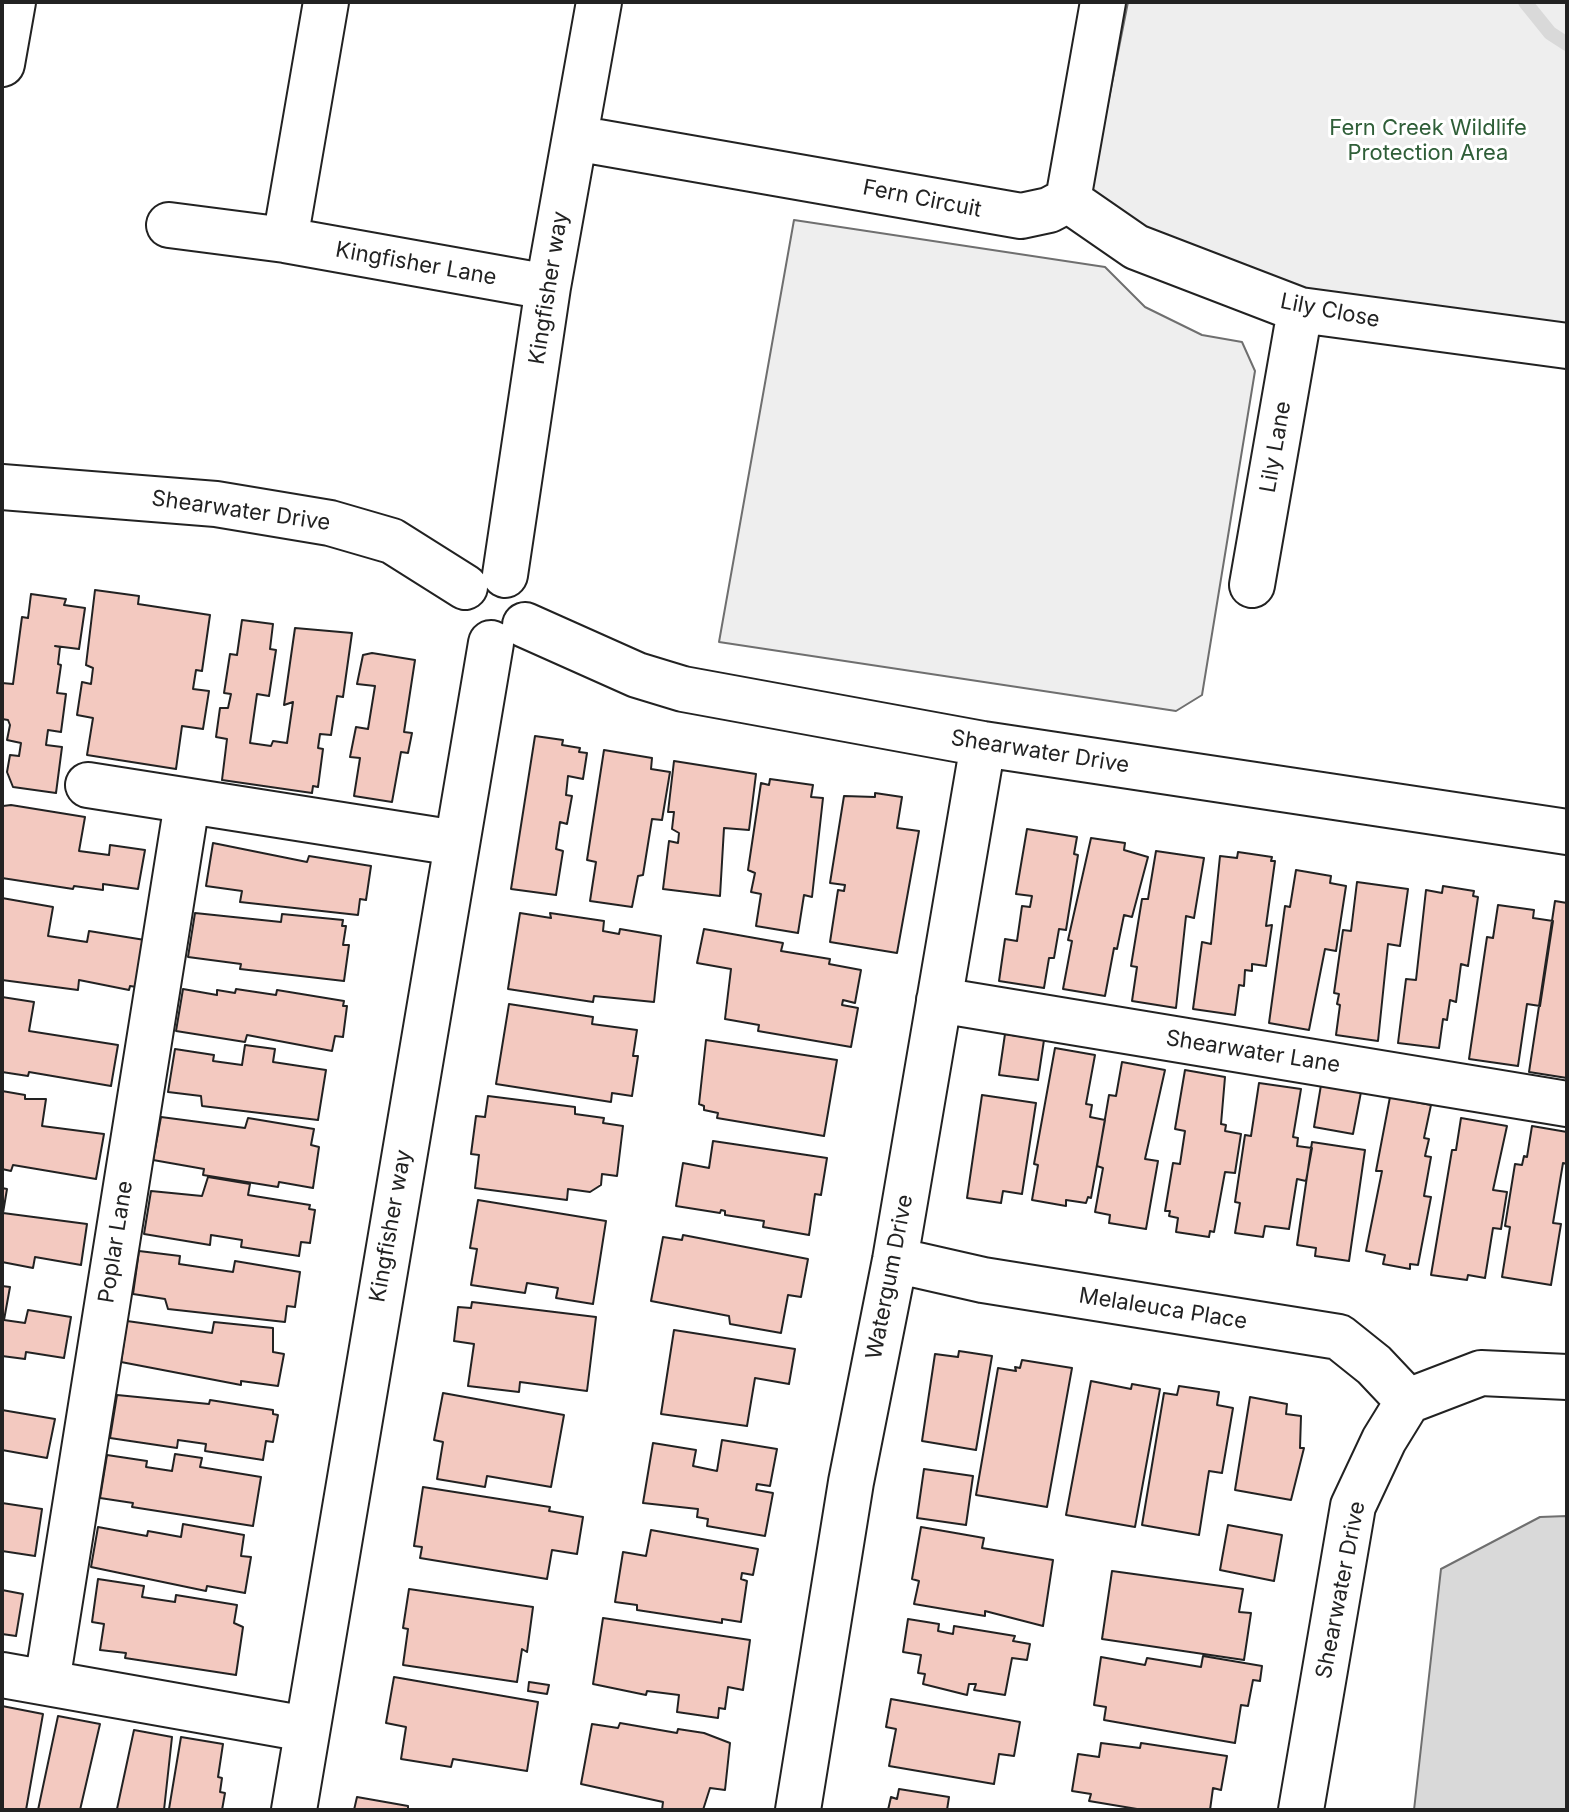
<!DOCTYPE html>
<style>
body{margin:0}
#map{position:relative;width:1569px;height:1812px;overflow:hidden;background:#fff;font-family:Inter,sans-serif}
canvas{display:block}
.frame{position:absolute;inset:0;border:4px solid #222;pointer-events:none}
</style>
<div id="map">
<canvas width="1569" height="1812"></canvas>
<div class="frame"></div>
</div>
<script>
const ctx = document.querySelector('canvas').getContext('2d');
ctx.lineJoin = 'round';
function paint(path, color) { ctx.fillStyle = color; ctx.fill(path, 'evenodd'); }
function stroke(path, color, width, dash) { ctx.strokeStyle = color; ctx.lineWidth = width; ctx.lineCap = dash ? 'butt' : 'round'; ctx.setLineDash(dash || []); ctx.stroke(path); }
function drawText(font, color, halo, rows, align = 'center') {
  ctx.font = font + ' Inter,sans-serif'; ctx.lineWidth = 6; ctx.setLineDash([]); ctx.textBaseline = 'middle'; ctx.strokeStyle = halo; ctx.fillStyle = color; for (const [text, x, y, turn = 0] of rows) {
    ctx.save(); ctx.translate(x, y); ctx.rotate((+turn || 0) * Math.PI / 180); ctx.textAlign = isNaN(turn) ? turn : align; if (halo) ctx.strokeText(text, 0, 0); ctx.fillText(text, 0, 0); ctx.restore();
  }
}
const green = new Path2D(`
 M1128 2H1567V327L1301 293 1142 231 1091 189Z
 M794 220 1105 267 1145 307 1202 335 1242 342 1255 371 1202 695 1176 711 719 642Z`);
const water = new Path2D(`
 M1567 1516V1810H1414L1441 1569 1540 1517Z`);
const stream = new Path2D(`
 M1525 2 1550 33 1567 44`);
const building = new Path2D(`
 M95 590 139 596 138 604 210 615 202 671 196 670 193 689 209 691 203 729 182 726 176 769 87 755 93 718 77 715 82 682 91 684 93 668 86 665Z
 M31 594 66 599 64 605 85 608 79 649 55 646 60 647 58 664 61 665 57 693 66 694 61 732 48 730 46 745 62 747 56 793 13 787 7 772 10 755 19 756 21 743 7 740 10 725 8 720 2 719V683L13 684 22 617 28 618Z
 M242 620 273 624 270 649 276 650 269 696 257 694 250 743 271 746 273 741 287 743 293 702 284 705 295 628 352 633 343 697 337 696 331 735 320 734 318 748 323 749 318 787 313 786 312 793 222 780 227 739 216 737 220 708H228L231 694 224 693 230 654 237 655Z
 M372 653 415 660 404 732 412 733 408 753 401 752 392 802 354 796 360 758 350 757 356 727 368 729 375 686 357 684 363 655Z
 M535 736 563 740 562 745 580 748 579 752 587 753 583 779 568 776 566 795 572 796 567 824 560 822 556 849 563 851 556 895 511 889Z
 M604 750 652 758 651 769 670 772 662 820 652 819 643 875 638 876 632 907 590 901 596 862 587 860Z
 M674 761 756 774 749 830 724 828 720 896 663 889 669 841 678 843 679 833 672 829 674 812H668Z
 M770 779 813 785 811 797 823 798 812 897 804 895 798 933 756 926 761 894 751 892 755 873 748 870 761 783 769 785Z
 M875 793 902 797 897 828 919 831 897 953 830 942 838 890 844 891 845 885 830 883 844 796 875 797Z
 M11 805 85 817 79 851 109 855 110 845 145 850 138 889 103 884V890L74 886 73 889 2 878V812L3 806Z
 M1027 829 1077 837 1074 854 1078 855 1066 930 1059 929 1054 958H1049L1044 988 999 981 1005 939 1017 941 1022 906 1030 907 1032 896 1016 894Z
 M1091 838 1125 843 1124 850 1148 857 1132 917 1124 915 1117 949 1114 948 1105 996 1063 989 1072 941 1068 940Z
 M213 843 307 862 309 856 371 866 366 900 360 899 358 915 240 902 242 891 206 886Z
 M1156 851 1204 858 1194 918 1186 916 1176 1008 1132 1001 1137 967 1131 966 1142 899H1148Z
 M1238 852 1272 857 1271 861H1275L1266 926 1272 925 1266 966 1252 964V971L1245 970 1244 986 1239 985 1235 1015 1193 1009 1202 942 1211 944 1220 856 1237 858Z
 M1296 870 1331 876 1330 883 1346 886 1336 951 1325 949 1309 1030 1269 1023 1285 906 1290 907Z
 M1357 882 1408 889 1400 946 1388 944 1378 1041 1336 1035 1340 1005 1337 1004 1339 994 1334 993 1343 930 1351 931Z
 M1443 886 1474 891 1473 896 1478 897 1468 966 1461 964 1456 1002 1450 1000 1447 1020 1443 1019 1439 1048 1398 1043 1406 979 1416 980 1426 890 1442 893Z
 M2 898 53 907 48 936 87 942 89 931 151 941 143 988 130 986 129 990 79 980 78 990 2 980Z
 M1555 901 1567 903V1078L1529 1072Z
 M1498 905 1534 910 1533 918 1553 921 1540 1006 1527 1004 1518 1066 1469 1059 1487 937 1493 938Z
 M195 913 281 922 282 914 343 920 342 926H346L343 945H349L344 981 240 969 241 964 188 957Z
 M520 913 551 918 550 913 604 921 603 931 619 934 620 929 661 936 654 1002 594 996 593 1002 508 989Z
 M704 929 783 943 781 951 830 959 829 964 861 970 855 1003 843 1000 842 1005 858 1008 851 1047 758 1031 759 1025 725 1019 731 969 697 963Z
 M183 989 217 995V990L235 993 236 989 276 995 277 990 344 1001 343 1006H347L343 1037 335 1036 332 1051 247 1035 245 1042 176 1031Z
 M2 997 34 1002 29 1031 118 1045 111 1086 29 1072 28 1076 2 1072Z
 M509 1004 593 1017 592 1024 637 1030 633 1056H638L632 1096 612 1093 611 1102 496 1084Z
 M1005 1034 1044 1040 1038 1080 999 1075Z
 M706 1040 837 1060 824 1136 717 1118 718 1113 704 1110V1106L699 1104Z
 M245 1045 275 1049 273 1062 326 1070 318 1120 202 1106 201 1096 168 1092 175 1049 214 1055 213 1061 242 1065Z
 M1055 1048 1095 1055 1086 1104 1092 1105 1090 1117 1105 1120 1091 1198 1088 1197 1086 1203 1066 1200V1206L1032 1200 1038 1165 1034 1164Z
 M1122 1062 1165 1070 1145 1159 1158 1161 1146 1229 1109 1223 1110 1215 1095 1212 1103 1168 1097 1166 1109 1095 1116 1096Z
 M1185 1070 1225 1077 1221 1124 1226 1125 1225 1131 1241 1134 1235 1173 1225 1172 1214 1232 1210 1231 1209 1237 1176 1232 1178 1218 1169 1216 1170 1211H1165L1173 1163 1180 1164 1185 1131 1175 1129Z
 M1259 1083 1301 1089 1293 1137 1298 1138 1297 1146 1312 1148 1306 1181 1297 1179 1289 1229 1265 1226 1263 1237 1235 1233 1240 1203 1235 1202 1245 1135 1251 1136Z
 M1321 1085 1361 1092 1353 1134 1314 1127Z
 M2 1091 25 1095V1099H46L42 1126 104 1134 96 1179 13 1165 11 1171 2 1169Z
 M982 1095 1036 1103 1022 1194 1003 1191 1001 1203 967 1198Z
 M488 1096 575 1107V1114L604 1118 603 1123 623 1126 617 1176 602 1174 601 1185 590 1192 568 1189 567 1200 475 1188 479 1155 471 1154 476 1116 485 1117Z
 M1390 1097 1431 1105 1424 1138 1429 1139 1425 1156 1431 1157 1424 1196 1431 1197 1418 1265 1410 1264V1269L1383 1264 1385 1255 1366 1251 1382 1171H1376Z
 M161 1117 245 1128 248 1118 314 1129 311 1145 319 1147 313 1188 279 1182 278 1187 203 1175 204 1169 153 1160Z
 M1461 1118 1507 1126 1493 1190 1507 1192 1501 1229 1493 1228 1485 1278 1468 1275 1467 1280 1431 1275 1452 1150H1456Z
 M1532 1126 1567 1132V1164L1563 1163 1553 1223 1561 1224 1551 1285 1502 1277 1510 1227 1505 1226 1515 1164 1522 1165 1524 1156 1527 1157Z
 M713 1141 827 1158 821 1195 815 1194 809 1235 763 1227 764 1221 725 1215V1211L721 1210 720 1213 676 1206 683 1163 709 1168Z
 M1312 1142 1365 1150 1349 1261 1315 1256 1316 1248 1297 1245Z
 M208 1177 250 1184 248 1195 310 1205 309 1209 315 1210 310 1243 301 1242 299 1256 241 1247 242 1240 211 1235 210 1245 144 1234 151 1191 202 1196Z
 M2 1188 7 1189 3 1213 87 1224 81 1265 35 1257 33 1268 2 1262Z
 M478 1200 606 1221 593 1304 556 1298 558 1288 527 1283 525 1293 471 1285 477 1249 470 1248Z
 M683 1235 808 1259 801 1297 788 1295 781 1333 730 1324 729 1316 651 1301 663 1237 682 1240Z
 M139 1251 180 1256 179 1264 233 1272 235 1261 300 1272 295 1307 287 1306 285 1322 168 1309 165 1299 133 1294Z
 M2 1286 10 1287 4 1320 25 1323 28 1310 71 1317 64 1358 26 1352 25 1359 2 1356Z
 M472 1302 596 1317 587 1391 520 1382 519 1392 468 1386 474 1344 454 1341 458 1307 471 1308Z
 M127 1321 212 1333 214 1322 273 1328V1352L284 1354 278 1386 241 1381V1385L121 1362Z
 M674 1330 795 1349 789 1384 755 1378 747 1426 661 1414Z
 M959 1351 992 1356 976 1450 922 1441 935 1354 958 1357Z
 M1022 1360 1072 1368 1047 1507 976 1495 998 1368 1016 1371 1015 1367 1020 1368Z
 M1091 1381 1131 1389 1132 1384 1160 1389 1135 1527 1066 1515Z
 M1179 1386 1219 1392 1217 1405 1233 1408 1222 1473 1209 1471 1199 1535 1142 1525 1164 1393 1177 1395Z
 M443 1393 564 1415 551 1487 487 1476 485 1487 437 1479 443 1442 434 1440Z
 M117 1395 209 1404 210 1400 273 1410V1414L278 1415 273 1442 266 1441 263 1460 205 1451 206 1444 178 1440 177 1448 110 1438Z
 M1250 1397 1287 1404 1286 1414 1301 1416 1300 1448H1304L1291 1500 1235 1490Z
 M2 1410 55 1419 47 1458 2 1450Z
 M722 1440 777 1449 770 1486 757 1484 756 1490 773 1493 765 1536 707 1526 708 1519 697 1517 698 1509 643 1503 653 1443 696 1450 693 1466 717 1471Z
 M175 1454 202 1458 200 1467 261 1477 253 1526 132 1507 133 1503 100 1498 107 1455 147 1461 146 1467 172 1471Z
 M924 1469 973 1476 966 1525 917 1518Z
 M423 1487 550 1507 549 1511 583 1517 577 1554 552 1550 547 1579 420 1558 422 1547 414 1546Z
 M2 1503 42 1509 35 1556 2 1551Z
 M183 1524 244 1535 241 1556 251 1557 245 1593 207 1586 206 1591 91 1567 98 1527 147 1536 148 1531 181 1537Z
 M1228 1525 1282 1535 1274 1581 1220 1570Z
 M921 1527 984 1538 982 1548 1053 1560 1043 1626 985 1611V1616L914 1604 919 1581 912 1579Z
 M651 1530 758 1549 753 1575 742 1573 741 1579 747 1581 741 1622 722 1619V1623L637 1610V1605L615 1602 623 1552 646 1556Z
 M1112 1571 1243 1589 1239 1612 1251 1613 1244 1660 1102 1639Z
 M98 1579 144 1586 142 1597 175 1602 176 1595 237 1605 234 1623 243 1627 236 1675 125 1658 126 1653 100 1650 104 1624 92 1622Z
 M409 1589 533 1607 527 1652 522 1649 517 1682 403 1665 408 1629 403 1628Z
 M2 1590 23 1594 16 1636 2 1634Z
 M603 1618 750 1640 743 1690 728 1687 725 1709 719 1708 718 1718 677 1712 679 1695 647 1691 646 1695 593 1684Z
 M908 1619 939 1624 938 1631 953 1634 954 1626 1015 1636 1013 1641 1030 1644 1027 1660 1012 1658 1005 1695 974 1690 976 1684H969L967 1695 923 1684 925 1674 918 1673 921 1655 903 1652Z
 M1203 1656 1262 1666 1260 1681 1253 1680 1248 1706 1241 1705 1235 1743 1104 1720 1106 1707 1094 1705 1101 1657 1145 1665 1147 1658 1201 1667Z
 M394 1677 538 1702 527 1771 453 1759 451 1767 401 1759 406 1727 386 1723Z
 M529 1682 549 1685 547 1694 528 1691Z
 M891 1699 1020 1722 1014 1756 999 1754 994 1784 889 1766 896 1729 886 1727Z
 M2 1706 43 1714 26 1810H2Z
 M58 1716 100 1724 80 1810H38Z
 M620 1723 677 1733 678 1729 704 1733 730 1743 725 1790 710 1788 703 1810H662L663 1802 581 1784 592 1724 618 1728Z
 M134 1730 172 1737 164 1810H105L117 1809Z
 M181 1737 223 1744 218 1777 222 1778 220 1792 225 1793 222 1810 169 1809Z
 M1101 1743 1140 1748 1141 1743 1227 1756 1221 1790 1213 1788 1210 1810H1143L1089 1801 1091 1794 1072 1791 1078 1754 1099 1757Z
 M899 1789 949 1797 947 1810H888L891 1797 897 1799Z
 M357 1797 408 1806V1810H354Z`);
const minor = new Path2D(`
 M2 64 13 2
 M575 138 1021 216 1049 210 1068 200 1103 2
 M1068 200 1136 247 1300 310 1567 346
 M169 225 285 240 548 287
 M285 240 326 2
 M2 487 216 504 330 523 392 541 465 587
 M505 575 548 287 599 2
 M1252 585 1300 310
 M525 625 637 675 683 689 983 744 1567 832
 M88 785 456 843
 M939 1000 1567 1104
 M895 1260 983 1280 1339 1337 1374 1365 1408 1401
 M2 1675 306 1729
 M47 1682 187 803
 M294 1810 491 643
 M798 1810 851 1482 895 1260 983 744
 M1301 1810 1353 1506 1384 1440 1408 1401 1481 1373 1567 1377`);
const parkNames = [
 ["Fern Creek Wildlife",1428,128],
 ["Protection Area",1428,153]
];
const streetNames = [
 ["Fern Circuit",922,199,11],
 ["Kingfisher Lane",416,264,10],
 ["Kingfisher way",549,288,-81],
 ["Lily Close",1330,311,11],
 ["Lily Lane",1276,447,-80],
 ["Shearwater Drive",241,511,8],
 ["Shearwater Drive",1040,752,9],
 ["Shearwater Lane",1253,1052,9],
 ["Kingfisher way",391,1226,-80],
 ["Poplar Lane",116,1242,-81],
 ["Watergum Drive",890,1277,-79],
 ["Melaleuca Place",1163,1309,9],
 ["Shearwater Drive",1341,1590,-79]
];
paint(green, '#eee');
stroke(green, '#6f6f6f', 2);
paint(water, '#d9d9d9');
stroke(water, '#6f6f6f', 2);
stroke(stream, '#d9d9d9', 14);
paint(building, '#f3c9c0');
stroke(building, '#222', 2);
stroke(minor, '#222', 48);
stroke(minor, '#fff', 44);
drawText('22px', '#2f5e38', '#fff', parkNames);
drawText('22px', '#222', '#fff', streetNames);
</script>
